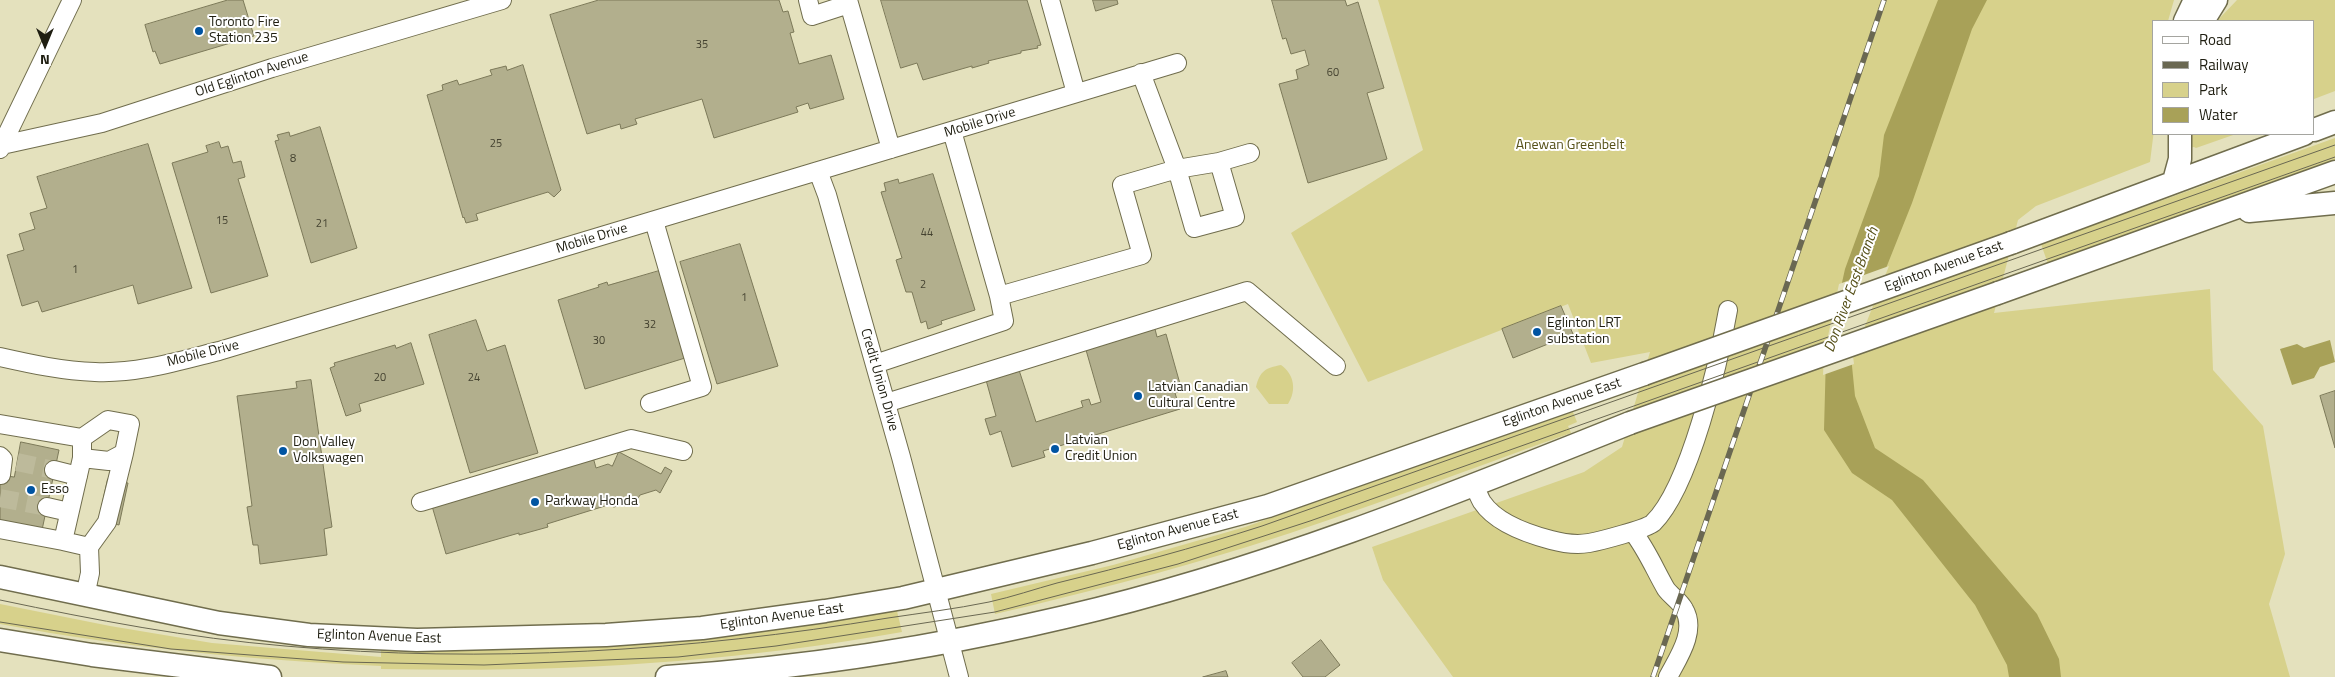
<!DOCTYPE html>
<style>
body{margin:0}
#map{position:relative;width:2335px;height:677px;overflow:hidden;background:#e4e1bd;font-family:"Titillium Web",sans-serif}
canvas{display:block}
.legend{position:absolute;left:2152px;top:20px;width:162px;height:115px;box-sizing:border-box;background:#fff;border:1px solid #a5a5a0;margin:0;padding:6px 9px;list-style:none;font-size:15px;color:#1f1e11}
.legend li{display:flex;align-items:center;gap:10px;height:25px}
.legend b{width:25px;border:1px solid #a5a5a0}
.north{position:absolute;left:20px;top:20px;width:50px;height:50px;-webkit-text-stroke:4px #fff;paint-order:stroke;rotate:180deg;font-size:14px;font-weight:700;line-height:20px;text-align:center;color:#1f1e11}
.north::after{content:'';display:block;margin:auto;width:18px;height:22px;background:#1f1e11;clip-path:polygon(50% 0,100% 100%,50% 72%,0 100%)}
</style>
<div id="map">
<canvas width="2335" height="677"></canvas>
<ul class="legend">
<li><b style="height:6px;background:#fff"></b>Road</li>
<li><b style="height:6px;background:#6a6852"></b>Railway</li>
<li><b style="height:14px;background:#d7d18b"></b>Park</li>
<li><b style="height:14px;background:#a8a158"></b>Water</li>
</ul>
<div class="north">N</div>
</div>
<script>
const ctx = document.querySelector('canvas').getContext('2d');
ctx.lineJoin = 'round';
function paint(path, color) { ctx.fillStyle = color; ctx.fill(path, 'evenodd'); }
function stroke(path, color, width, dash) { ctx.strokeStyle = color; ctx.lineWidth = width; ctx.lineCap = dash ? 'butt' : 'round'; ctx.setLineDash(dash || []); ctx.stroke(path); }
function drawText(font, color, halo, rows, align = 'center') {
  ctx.font = font + ' "Titillium Web",sans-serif'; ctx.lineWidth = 4; ctx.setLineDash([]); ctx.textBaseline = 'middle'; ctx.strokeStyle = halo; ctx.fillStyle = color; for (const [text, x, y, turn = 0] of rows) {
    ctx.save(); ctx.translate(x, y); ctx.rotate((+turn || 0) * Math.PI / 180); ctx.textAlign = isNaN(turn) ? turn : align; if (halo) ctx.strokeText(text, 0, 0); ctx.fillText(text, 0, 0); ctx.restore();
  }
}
const green = new Path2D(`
 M1378 0H2174L2168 21H2154V130L2150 162 2036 206 2018 220 1994 313 2210 289 2213 370 2263 426 2285 554 2269 604 2290 677H1453L1383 580 1372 547 1584 472 1622 447 1650 352 1591 363 1568 304 1368 382 1291 233 1423 150Z
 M2237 0H2335V91L2314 99V21H2217Z
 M2188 134H2236L2196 148 2194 147 2188 148Z
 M2335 138V161L2048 264 2041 244Z
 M1281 365C1294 374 1297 390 1288 404H1269L1256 387C1260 371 1265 368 1281 365Z
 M1573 412 1577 422 1568 426 1571 433C1464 471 1358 512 1250 546 1166 572 1081 594 995 614L991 594 1113 565 1245 527Z
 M0 604 110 626 212 643 381 657V647L809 624 897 611 902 632C730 663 555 673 381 669V666C252 660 126 648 0 624Z`);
const water = new Path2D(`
 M1938 0H1987L1972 29 1912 203 1851 356 1855 396 1875 448 1923 480 2037 614 2059 659 2061 677H2009L2007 665 1975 605 1892 500 1852 473 1824 430 1826 355 1845 269 1879 176 1884 135Z
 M2330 340 2335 362 2320 367 2314 378 2292 385 2280 349 2297 344 2304 348Z`);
const pier = new Path2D(`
 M1889 266 1853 356 1854 364 1823 375 1824 355 1839 284Z`);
const building = new Path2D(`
 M228 0H243L254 36 160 64 155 51 153 52 145 25Z
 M599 0H779L783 12 788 11 794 32 790 33 799 64 831 55 844 99 810 109 808 103 796 107 798 112 714 138 702 99 635 119 637 124 621 129 620 124 587 134 550 15Z
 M881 0H1027L1041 45 1037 46 1038 48 1021 51V53L988 61 989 63 972 68V66L923 80 917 63 901 68Z
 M1093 0H1117L1118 4 1096 11Z
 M1272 0H1345L1347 6 1358 2 1384 88 1367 93 1387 159 1308 183 1279 84 1298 79 1296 70 1309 65 1305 50 1291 54 1286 38 1283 39Z
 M523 65 561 190 554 197 548 192 476 214 478 220 466 223 464 217 463 218 427 95 443 90 442 85 457 80 459 85 492 75 490 70 506 66 507 70Z
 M320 127 357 248 311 263 275 141 279 140 277 135 289 132 290 136Z
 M219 142 221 148 228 146 233 163 241 161 245 177 238 179 268 276 211 293 172 163 208 152 206 146Z
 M148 144 192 288 138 304 133 285 42 312 38 301 22 306 7 255 24 250 19 234 35 229 30 213 47 208 37 177Z
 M933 174 975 310 941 321 942 324 928 329 926 321 921 323 912 292H906L896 260 902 258 881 192 886 191 884 183 898 179 899 183Z
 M740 244 778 366 717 384 680 262Z
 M659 271 685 358 585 389 558 300 599 287 598 285 607 282 608 285Z
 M1561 306 1573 334 1513 358 1502 329Z
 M476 320 487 351 505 345 538 453 470 473 429 335Z
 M1155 329 1157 337 1166 334 1182 391 1175 393 1180 409 1043 451 1045 457 1012 467 1001 431 990 435 985 419 996 416 986 380 1019 370 1036 422 1083 407 1081 401 1089 399 1091 405 1101 402 1086 350Z
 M411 343 424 384 359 404 361 411 346 416 330 368 335 366 334 363 395 345 396 348Z
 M311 380 332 527 324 529 327 555 260 564 258 545H253L247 507 252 506 237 396 297 388 296 382Z
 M2335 391V448L2320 396Z
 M21 442 59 450 42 530 0 521V475L14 477Z
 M619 452 661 474 665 467 672 471 660 493 656 490 640 495 637 500 614 507 608 505 547 524 548 527 519 535V533L446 554 432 506 593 457 596 468 608 464 612 466Z
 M108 479 128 483 119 525 99 520Z
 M1321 640 1340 665 1325 677H1303L1292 663Z
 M1226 671 1228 677H1203Z`);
const minorTunnel = new Path2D(`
 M17 462 54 470
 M0 498 47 507`);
const minor = new Path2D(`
 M808 0 812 16 849 4
 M848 0 891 149
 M1050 0 1076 93
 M1141 73 1177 169 1219 162
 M952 131 999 296 1142 255 1122 185 1177 169 1194 228 1235 217 1219 162 1250 153
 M2 145 102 123 272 68 502 0
 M0 149 72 0
 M818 171 827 195 901 457 959 677
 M0 357C31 364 63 371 95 372 137 374 179 361 219 351L1177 63
 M875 364 1004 321 999 296
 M650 403 702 387 654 221
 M886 403 1247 291 1336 366
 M0 424 82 438V458L63 541 89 547 90 573 85 596
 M0 456 3 459 1 475
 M82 458 109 461 124 453 130 424 108 420 82 438
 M54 470 78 476
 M1474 485C1477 491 1479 497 1482 502 1496 523 1528 534 1551 540 1562 543 1577 545 1589 543 1600 541 1646 529 1653 523 1690 487 1719 361 1728 310
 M421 502 631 439 683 451
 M47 507 69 512
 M0 529 63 541
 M1633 532C1647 550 1655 570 1666 589 1671 596 1680 601 1684 609 1697 631 1678 658 1668 677
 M89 547 107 522 124 453`);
const major = new Path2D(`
 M2185 21 2195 0
 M2203 21 2216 0
 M2314 130 2335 122
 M2174 181 2180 159V134
 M2249 211 2335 203
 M2011 243 2304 134
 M1998 293 2335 172
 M0 577 219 623 309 635 417 640 606 635 702 628 825 611 903 598 1092 553 1268 506 1644 374
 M0 640 92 655 270 677
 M667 677C801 668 934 648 1065 617 1259 572 1446 497 1630 423`);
const tram = new Path2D(`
 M0 600C95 620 189 638 285 646 486 664 689 651 888 618 921 613 955 609 989 602 1012 597 1035 589 1057 583 1126 566 1194 548 1262 526L2335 145
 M0 622 171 649 343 662 484 665 678 657 776 646 995 612 1178 564 1310 521 2335 157`);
const rail = new Path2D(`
 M1653 677 1884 0`);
const majorBridge = new Path2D(`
 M1644 374 2011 243
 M1630 423 1998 293`);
const markers = [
 [199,31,5,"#0054a2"],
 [1537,332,5,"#0054a2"],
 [1138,396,5,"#0054a2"],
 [1055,449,5,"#0054a2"],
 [283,451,5,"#0054a2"],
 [31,490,5,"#0054a2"],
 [535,502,5,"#0054a2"]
];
const numberNames = [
 ["35",702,45],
 ["60",1333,73],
 ["25",496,144],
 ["8",293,159],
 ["15",222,221],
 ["21",322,224],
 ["44",927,233],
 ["1",75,270],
 ["2",923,285],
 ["1",744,298],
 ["32",650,325],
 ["30",599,341],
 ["20",380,378],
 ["24",474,378]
];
const poiNames = [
 ["Toronto Fire",209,23],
 ["Station 235",209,39],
 ["Eglinton LRT",1547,324],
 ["substation",1547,340],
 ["Latvian Canadian",1148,388],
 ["Cultural Centre",1148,404],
 ["Latvian",1065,441],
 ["Credit Union",1065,457],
 ["Don Valley",293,443],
 ["Volkswagen",293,459],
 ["Esso",41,490],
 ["Parkway Honda",545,502]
];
const streetNames = [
 ["Old Eglinton Avenue",252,75,-18],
 ["Mobile Drive",980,123,-17],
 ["Mobile Drive",592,239,-17],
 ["Eglinton Avenue East",1944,267,-20],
 ["Mobile Drive",203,354,-14],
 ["Credit Union Drive",879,380,74],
 ["Eglinton Avenue East",1562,403,-19],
 ["Eglinton Avenue East",1178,530,-15],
 ["Eglinton Avenue East",782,617,-8],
 ["Eglinton Avenue East",379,637,2]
];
const parkNames = [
 ["Anewan Greenbelt",1570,146]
];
const waterNames = [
 ["Don River East Branch",1852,290,-70]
];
paint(green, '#d7d18b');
paint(water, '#a8a158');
paint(pier, '#e4e1bd');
paint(building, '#b2af8d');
stroke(building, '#7c7959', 1);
stroke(minorTunnel, '#bdba9b', 18, [18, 9]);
stroke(minor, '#706d4d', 20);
stroke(major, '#706d4d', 25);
stroke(minor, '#fff', 18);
stroke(major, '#fff', 22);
stroke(tram, '#6a6852', 1);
stroke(rail, '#6a6852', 5.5);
stroke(rail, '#fff', 4, [11]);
stroke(majorBridge, '#706d4d', 25, []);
stroke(majorBridge, '#fff', 22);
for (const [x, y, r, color] of markers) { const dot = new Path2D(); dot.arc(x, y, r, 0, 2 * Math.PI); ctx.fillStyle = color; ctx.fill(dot); stroke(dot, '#fff', 2); }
drawText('11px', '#444230', null, numberNames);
drawText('14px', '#1f1e11', '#fff', poiNames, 'left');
drawText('14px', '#1f1e11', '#fff', streetNames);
drawText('14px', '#565119', '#fff', parkNames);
drawText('italic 15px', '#554f17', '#fff', waterNames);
</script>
